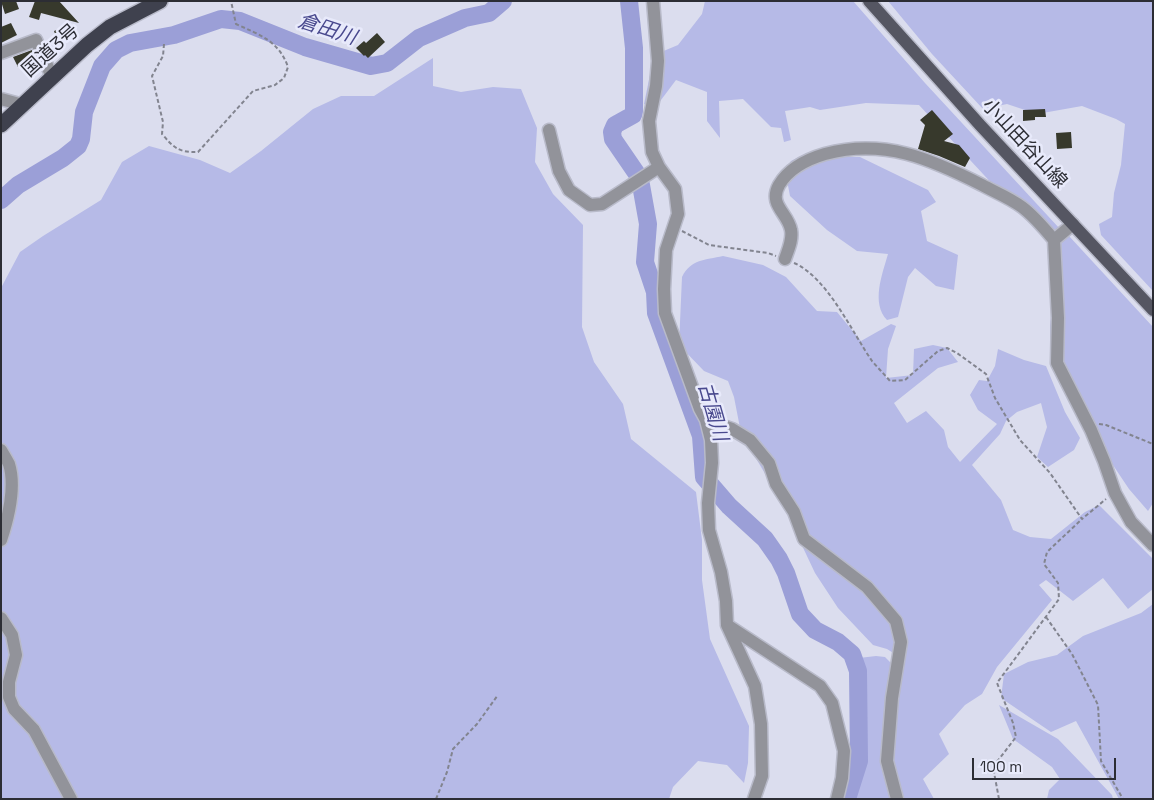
<!DOCTYPE html>
<meta charset="utf-8">
<style>
body{margin:0}
#map{position:relative;width:1154px;height:800px;overflow:hidden;background:#dbddee;font-family:"Space Grotesk",sans-serif}
canvas{display:block}
.frame{position:absolute;inset:0;border:2px solid #2c2d34;pointer-events:none}
.scale{position:absolute;left:972px;top:758px;width:144px;height:22px;box-sizing:border-box;border:2px solid #2c2d34;border-top:0;padding-left:6px;font-size:15px;line-height:18px;white-space:nowrap;color:#2c2d34;-webkit-text-stroke:4px #e8eafb;paint-order:stroke}
</style>
<div id="map">
<canvas width="1154" height="800"></canvas>
<div class="frame"></div>
<div class="scale">100 m</div>
</div>
<script>
const ctx = document.querySelector('canvas').getContext('2d');
ctx.lineJoin = 'round';
function paint(path, color) { ctx.fillStyle = color; ctx.fill(path, 'evenodd'); }
function stroke(path, color, width, dash) { ctx.strokeStyle = color; ctx.lineWidth = width; ctx.lineCap = dash ? 'butt' : 'round'; ctx.setLineDash(dash || []); ctx.stroke(path); }
function drawText(font, color, halo, rows, align = 'center') {
  ctx.font = font + ' "Space Grotesk","Noto Sans JP",sans-serif'; ctx.lineWidth = 5; ctx.setLineDash([]); ctx.textBaseline = 'middle'; ctx.strokeStyle = halo; ctx.fillStyle = color; for (const [text, x, y, turn = 0] of rows) {
    ctx.save(); ctx.translate(x, y); ctx.rotate((+turn || 0) * Math.PI / 180); ctx.textAlign = isNaN(turn) ? turn : align; if (halo) ctx.strokeText(text, 0, 0); ctx.fillText(text, 0, 0); ctx.restore();
  }
}
const green = new Path2D(`
 M705 1H853L925 83 1060 229H1052L1009 202 919 105 866 103 820 110 810 107 785 111 791 140 784 142 781 128 771 127 743 99 719 101 720 138 707 121V92L676 80 655 108 644 104 654 55 678 45 702 14Z
 M888 1H1153V291L1101 235 1099 224 1112 217 1114 193 1121 165 1125 124 1116 119 1082 106 1037 114 1007 104 983 109 932 54Z
 M433 58V86L461 92 493 87 521 89 537 128 535 162 553 194 583 225 582 327 594 362 623 404 631 439 696 492 702 540V580L710 639 749 726 748 763 744 783 727 765 698 761 673 787 669 799H1V288L20 252 43 236 101 200 122 162 149 146 200 160 230 173 261 151 313 109 341 96H374Z
 M807 153 827 157H860L928 190 936 202 921 211 927 241 958 255 954 290 936 286 915 268 908 277 898 317 887 320C871 303 882 275 888 254L857 251 827 230 790 196 785 170 791 161Z
 M1069 236 1153 327V503L1148 511 1129 489 1066 395 1050 362V326L1059 243Z
 M723 256 763 265 786 277 817 311 837 312 861 341 891 324 896 326 888 349 886 378 913 375 914 349 933 345 947 348 958 362 938 368 894 403 907 423 926 411 944 430 948 447 960 462 997 424 978 410 970 395 979 380 987 381 995 366 998 349 1024 360 1046 366 1065 412 1080 438 1074 450 1048 467 1037 457 1047 427 1041 403 1017 412 1006 421 1000 434 972 465 1001 500 1013 530 1030 537 1051 539 1085 512 1099 505 1153 559V589L1128 609 1103 578 1073 601 1046 580 1039 585 1052 600 997 667 982 694 965 705 939 734 949 754 923 779 934 799H902L899 791 891 750 901 658 887 649 873 645 838 608 815 573 780 499 741 433 734 397 728 381 704 371 679 345 682 277C691 259 705 260 723 256Z
 M1153 604V799H1119L1076 721 1051 732 1001 698 1004 674 1028 662 1057 655 1083 636 1141 613Z
 M876 656 885 657 895 667 887 701 881 766 890 799H845L852 778 867 679 865 666 859 658Z
 M999 705 1058 739 1112 795 1113 799H1047L1049 790 1060 779 1052 767 1013 739Z`);
const river = new Path2D(`
 M629 1 634 48V111L633 115 615 125 612 132 613 139 637 174 641 185 648 224 645 262 655 292 656 313 701 436 704 477 729 506 765 539 779 559 786 573 800 614 815 630 838 642 852 654 858 671 859 761 847 799
 M1 200 18 185 63 158 78 146 81 139 84 112 102 66 116 50 130 43 174 35 221 19 240 21 305 47 371 66 387 63 419 38 465 18 489 13 503 1`);
const building = new Path2D(`
 M1 1H16L19 9 5 14Z
 M35 1H59L79 23 41 13 39 20 29 17Z
 M11 23 17 35 1 43V27Z
 M61 28 66 39 58 42 54 31Z
 M377 33 385 42 368 58 365 55 364 56 356 48 364 41 366 43Z
 M32 50 35 59 18 67 13 57Z
 M1045 109 1046 117H1035V120L1023 121V110Z
 M932 110 953 134 944 141 959 145 970 158 965 167 939 156 918 149 925 125 920 120Z
 M1071 132 1072 148 1057 149 1056 133Z`);
const path = new Path2D(`
 M164 44 163 56 152 76 163 122 162 134C173 147 179 153 198 152L253 91 275 85 284 78 288 67C279 41 260 35 236 24L231 1
 M682 231 709 245 768 253 776 256
 M794 263C827 277 852 332 872 361 878 368 884 374 890 381L905 380 938 351 947 348 957 353 986 374 995 398 1020 440 1050 473 1082 519 1106 499
 M1099 424 1106 425 1153 444
 M1046 617 1072 654 1098 705 1101 761 1123 799
 M436 799 447 772 453 749 477 724 498 695
 M999 799 993 767 1016 737 1013 723 997 683 1059 599 1058 583 1044 564 1047 552 1082 519`);
const minor = new Path2D(`
 M653 1 658 61 656 86 649 121 652 152 659 167 675 189 678 214 666 250 664 289 665 313 700 409 706 420 711 440 712 463 708 503 709 530 721 572 726 601 727 625 755 686 761 724 762 776 754 799
 M1 53 36 40 52 77
 M1 99 23 105
 M549 130 559 171 569 190 590 205 602 204 659 167
 M1054 240 1058 318 1057 363 1091 430 1104 461 1115 493 1131 522 1153 545
 M785 259C788 250 793 240 791 230 788 213 768 205 779 185 789 168 808 159 825 154 884 138 931 159 982 185 995 192 1010 198 1022 207 1034 216 1044 228 1054 240L1073 224
 M706 420 732 429 750 440 769 463 776 484 794 512 804 539 867 587 896 621 901 642 892 698 887 761 897 799
 M1 450C4 455 7 460 9 464 16 486 8 519 1 540
 M1 618 12 635 16 655 9 682V697L14 709 34 730 71 799
 M727 625 820 686 832 703 844 751 842 778 837 799`);
const major = new Path2D(`
 M869 1 980 125 1153 310`);
const highway = new Path2D(`
 M1 125 87 45 110 27 160 1`);
const streetNames = [
 ["国道3号",51,51,-42],
 ["小山田谷山線",1024,144,47]
];
const waterNames = [
 ["倉田川",327,30,18],
 ["古園川",712,412,74]
];
paint(green, '#b6bae7');
stroke(river, '#9b9fd7', 18);
paint(building, '#37392c');
stroke(minor, '#b8bac9', 15);
stroke(major, '#b8bac9', 15);
stroke(highway, '#b8bac9', 18);
stroke(path, '#82848f', 2, [4, 2.5]);
stroke(minor, '#92939a', 12);
stroke(major, '#555662', 12);
stroke(highway, '#3f414e', 15);
drawText('19px', '#2c2d34', '#e8eafb', streetNames);
drawText('italic 20px', '#49498e', '#e8eafb', waterNames);
</script>
